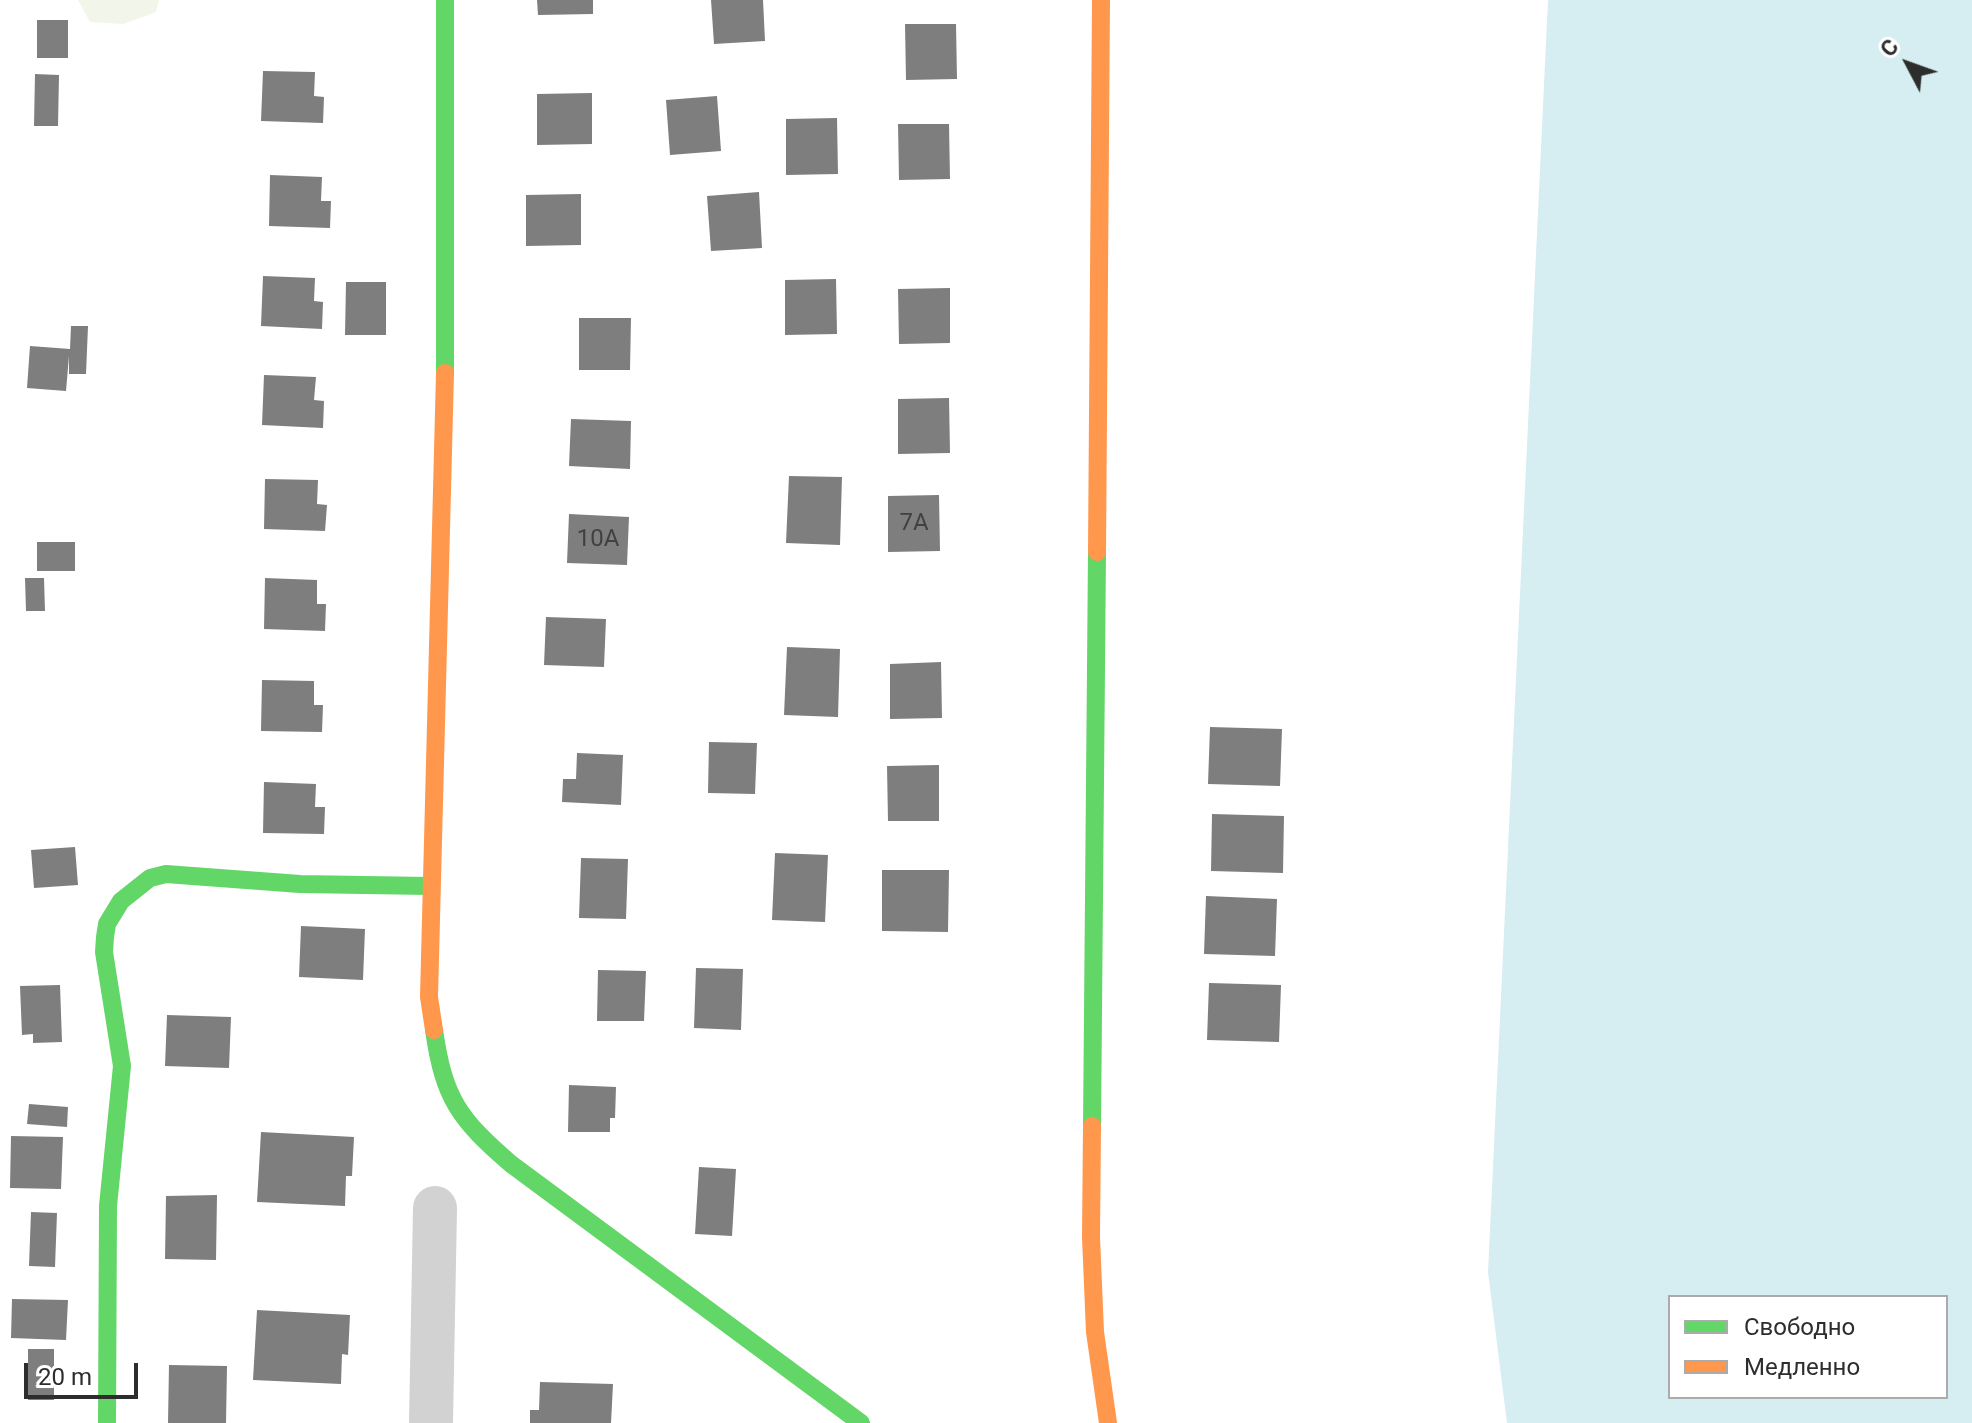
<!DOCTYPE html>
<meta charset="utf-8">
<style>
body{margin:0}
#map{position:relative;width:1972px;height:1423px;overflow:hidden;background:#fff;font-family:Roboto,sans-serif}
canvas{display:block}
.legend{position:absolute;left:1668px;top:1295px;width:280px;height:104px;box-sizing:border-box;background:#fff;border:2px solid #ababab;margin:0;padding:10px 14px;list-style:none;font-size:24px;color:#2d2d2d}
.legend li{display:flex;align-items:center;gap:16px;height:40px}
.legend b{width:40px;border:2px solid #ababab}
.north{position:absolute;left:1868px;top:24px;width:80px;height:80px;-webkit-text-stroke:6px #fff;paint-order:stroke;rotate:311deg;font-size:22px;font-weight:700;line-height:32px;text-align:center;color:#2d2d2d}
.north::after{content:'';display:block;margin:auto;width:28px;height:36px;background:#2d2d2d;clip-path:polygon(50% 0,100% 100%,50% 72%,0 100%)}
.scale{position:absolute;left:24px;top:1363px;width:114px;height:36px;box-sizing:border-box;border:4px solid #2d2d2d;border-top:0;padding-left:10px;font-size:24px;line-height:28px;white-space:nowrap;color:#2d2d2d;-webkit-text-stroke:6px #fff;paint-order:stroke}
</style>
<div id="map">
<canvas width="1972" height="1423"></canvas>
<ul class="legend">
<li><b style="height:10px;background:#63d668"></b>Свободно</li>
<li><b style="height:10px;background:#ff974d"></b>Медленно</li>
</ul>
<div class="north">С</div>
<div class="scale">20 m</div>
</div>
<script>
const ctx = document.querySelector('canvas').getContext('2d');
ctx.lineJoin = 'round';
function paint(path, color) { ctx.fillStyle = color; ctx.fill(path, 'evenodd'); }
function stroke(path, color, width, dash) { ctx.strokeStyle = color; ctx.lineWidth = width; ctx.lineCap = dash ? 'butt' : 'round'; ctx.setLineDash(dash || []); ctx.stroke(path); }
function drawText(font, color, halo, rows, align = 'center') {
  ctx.font = font + ' Roboto,sans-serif'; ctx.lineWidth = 8; ctx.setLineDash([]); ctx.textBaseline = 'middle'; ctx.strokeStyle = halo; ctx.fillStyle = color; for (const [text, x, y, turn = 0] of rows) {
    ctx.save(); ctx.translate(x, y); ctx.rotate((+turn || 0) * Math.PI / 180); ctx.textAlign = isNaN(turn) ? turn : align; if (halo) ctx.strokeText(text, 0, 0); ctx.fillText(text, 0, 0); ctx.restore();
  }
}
const green = new Path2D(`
 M78 0H159L156 12 123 24 90 22Z`);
const water = new Path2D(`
 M1548 0H1972V1423H1507L1488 1272ZM1670 1297H1946V1397H1670Z`);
const building = new Path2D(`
 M537 0H593V14L538 15Z
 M711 0H763L765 41 714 44Z
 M37 20H68V58H37Z
 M905 24H956L957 79 906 80Z
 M263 71 315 72 314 96 324 97 323 123 261 121Z
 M35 74 59 75 58 126H34Z
 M592 93V144L537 145V94Z
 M717 96 721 151 670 155 666 100Z
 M837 118 838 174 786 175V119Z
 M898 124H949L950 179 899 180Z
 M270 175 322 177 321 201H331L330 228 269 226Z
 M759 192 762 248 711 251 707 196Z
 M581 194V245L526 246V195Z
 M263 276 315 278 314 301 323 302 322 329 261 326Z
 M836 279 837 334 785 335V280Z
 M346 282H386V335H345Z
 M950 288V343L899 344 898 289Z
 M579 318H631L630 370H579Z
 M71 326H88L86 374H69V356L66 391 27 388 30 346 70 349Z
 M264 375 316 377 314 400 324 401 323 428 262 425Z
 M949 398 950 453 898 454V399Z
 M571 419 631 421 630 469 569 466Z
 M789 476 842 477 840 545 786 543Z
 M265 479 318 480 317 504 327 505 325 531 264 529Z
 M939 495 940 551 888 552V496Z
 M569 514 629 517 627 565 567 563Z
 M37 542H75V571H37Z
 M25 578H44L45 611H26Z
 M265 578 317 580V604H326L325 631 264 629Z
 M546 617 606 619 604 667 544 665Z
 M787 647 840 649 838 717 784 715Z
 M941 662 942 718 890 719V664Z
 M262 680 314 681V705H323L322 732 261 731Z
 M1210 727 1282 729 1280 786 1208 784Z
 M709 742 757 743 755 794 708 793Z
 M577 753 623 755 621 805 562 802 563 779H576Z
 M939 765V821H888L887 766Z
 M264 782 316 784 315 807H325L324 834 263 833Z
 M1212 814 1284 816 1283 873 1211 871Z
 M75 847 78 885 34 888 31 850Z
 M775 853 828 855 825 922 772 920Z
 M581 858 628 859 626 919 579 918Z
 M882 870H949L948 932 882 931Z
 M1206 896 1277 899 1275 956 1204 954Z
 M301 926 365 929 363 980 299 977Z
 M696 968 743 969 741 1030 694 1028Z
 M598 970 646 971 644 1021H597Z
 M1209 983 1281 985 1279 1042 1207 1040Z
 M60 985 62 1042 33 1043V1034L22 1035 20 986Z
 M167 1015 231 1017 229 1068 165 1066Z
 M569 1085 616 1087 615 1118H610V1132H568Z
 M29 1104 68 1107 67 1127 27 1124Z
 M261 1132 354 1137 352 1176H346L345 1206 257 1202Z
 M11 1136 63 1137 61 1189 10 1188Z
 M699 1167 736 1169 732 1236 695 1234Z
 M217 1195 216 1260 165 1259 166 1196Z
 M31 1212 57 1213 55 1267 29 1266Z
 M12 1299 68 1300 66 1340 11 1338Z
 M257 1310 350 1315 348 1355 342 1354 341 1384 253 1380Z
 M28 1349H54V1400H28Z
 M169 1365 227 1366 226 1423H168Z
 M540 1382 613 1384 611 1423H530V1410H539Z`);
const street = new Path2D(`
 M431 1423 435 1208`);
const fast = new Path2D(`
 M445 373V0
 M434 1030C444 1099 459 1119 511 1164L861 1423
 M1092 1126 1097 552
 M107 1423 108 1206 122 1066 104 952 105 937 107 924 121 901 150 878 166 874 300 884 430 886`);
const slow = new Path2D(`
 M1097 552 1101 0
 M434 1030 429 997 445 373
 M1092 1126 1091 1237 1095 1332 1108 1423`);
const numberNames = [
 ["7А",914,524],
 ["10А",598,540]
];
paint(green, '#f2f5ea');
paint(water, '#d6eef2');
paint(building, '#7e7e7e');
stroke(street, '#d2d2d2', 44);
stroke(fast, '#63d668', 18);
stroke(slow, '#ff974d', 18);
drawText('24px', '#414141', null, numberNames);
</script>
